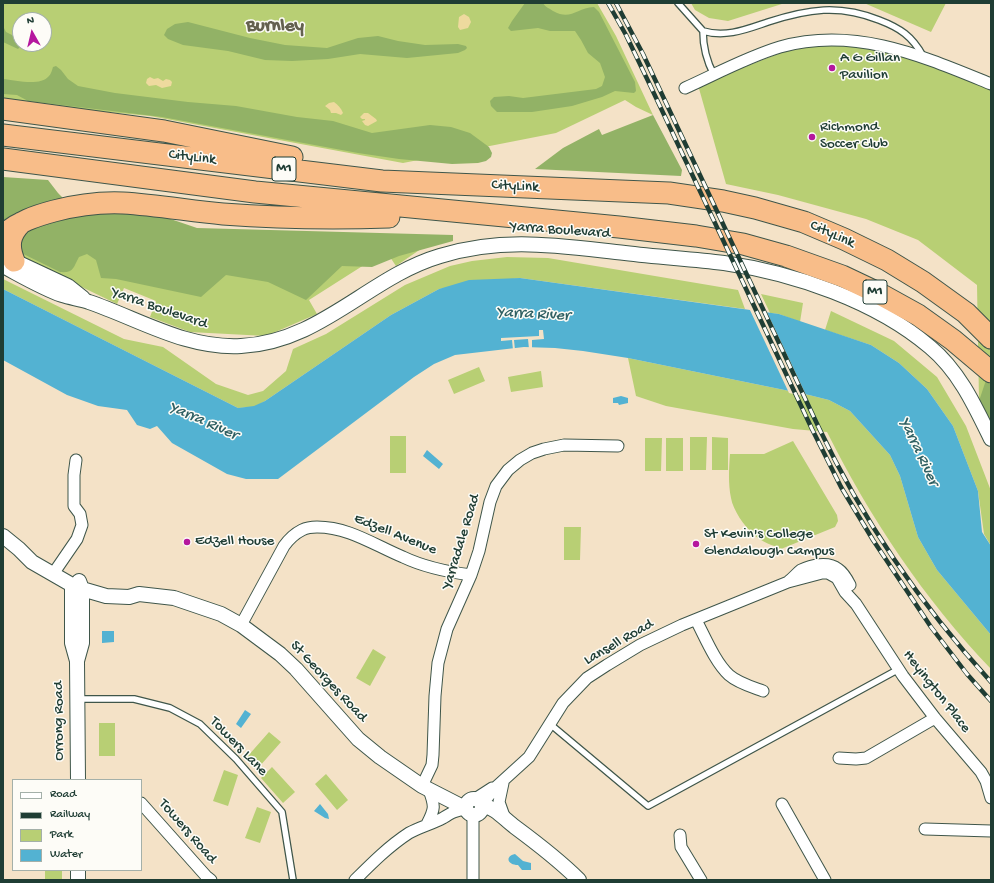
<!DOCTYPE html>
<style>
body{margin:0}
#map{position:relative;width:994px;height:883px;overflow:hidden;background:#f4e2c7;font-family:"Gochi Hand",sans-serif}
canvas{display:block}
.frame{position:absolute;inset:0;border:4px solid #1f3d34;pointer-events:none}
.legend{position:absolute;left:12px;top:779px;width:130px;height:92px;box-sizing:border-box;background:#fdfcf7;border:1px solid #a4b0a9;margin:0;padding:5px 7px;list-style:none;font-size:12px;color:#1f3d34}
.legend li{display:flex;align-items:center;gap:8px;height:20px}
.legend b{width:20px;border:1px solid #a4b0a9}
.north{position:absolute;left:12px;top:12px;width:40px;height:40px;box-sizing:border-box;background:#fdfcf7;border:1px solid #a4b0a9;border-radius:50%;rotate:352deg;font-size:11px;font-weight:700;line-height:16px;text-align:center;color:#1f3d34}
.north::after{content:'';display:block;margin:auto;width:14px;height:18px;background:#b5179e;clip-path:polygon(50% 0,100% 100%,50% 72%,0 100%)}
</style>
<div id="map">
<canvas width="994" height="883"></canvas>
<div class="frame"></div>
<ul class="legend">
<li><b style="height:5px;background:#fff"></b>Road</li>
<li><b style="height:5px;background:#1f3d34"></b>Railway</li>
<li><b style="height:11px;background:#b8cf74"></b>Park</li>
<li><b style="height:11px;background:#53b2d2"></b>Water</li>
</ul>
<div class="north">N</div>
</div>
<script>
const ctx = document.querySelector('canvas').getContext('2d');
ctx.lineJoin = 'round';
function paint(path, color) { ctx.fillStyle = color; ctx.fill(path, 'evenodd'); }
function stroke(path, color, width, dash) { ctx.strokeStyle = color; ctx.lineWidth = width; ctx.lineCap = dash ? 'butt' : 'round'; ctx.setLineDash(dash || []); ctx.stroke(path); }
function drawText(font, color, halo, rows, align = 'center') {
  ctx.font = font + ' "Gochi Hand",sans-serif'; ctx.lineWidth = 3; ctx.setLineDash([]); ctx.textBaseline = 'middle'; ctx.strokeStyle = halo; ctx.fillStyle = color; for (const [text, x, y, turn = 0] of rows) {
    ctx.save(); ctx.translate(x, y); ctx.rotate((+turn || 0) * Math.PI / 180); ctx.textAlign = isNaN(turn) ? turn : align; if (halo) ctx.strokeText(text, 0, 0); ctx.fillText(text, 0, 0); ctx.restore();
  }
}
const green = new Path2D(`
 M3 3H597L616 36 653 115 636 107 625 100 556 133 403 163 150 116 3 102ZM20 20H44V44H20Z
 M691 3H785L728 21 709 18 695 10Z
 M864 3H946L931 32Z
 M821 45C842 46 863 47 883 51 920 59 956 74 991 89V422L979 401 977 285 918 240 866 219 778 195 726 184 698 85 783 52Z
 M215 234 434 240 396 266 386 251 309 300 317 314 266 336 190 332 150 317 156 301 124 288 117 304 3 249Z
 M507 257 548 258 738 290 745 309 520 278 439 289 391 315 265 401 254 407 238 408 3 289V279L124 339 163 347 216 384 248 395 263 391 286 371 293 349 326 334 405 285 450 266 472 261Z
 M761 294 803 303 800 322 779 314 770 313Z
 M831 311 894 341 937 377 966 426 991 491V546L984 534 978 491 953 426 927 389 899 363 871 345 825 330Z
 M628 358 809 395 829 400 850 411 890 455 900 476 918 537 937 570 991 635V669C924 599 870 518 827 432L793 429 666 406 636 396Z
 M479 367 485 381 454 394 448 380Z
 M541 371 543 387 511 392 508 377Z
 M390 436H406V473H390Z
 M690 437H707L706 470H690Z
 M712 437 728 438V470H712Z
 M645 438H662L661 471H645Z
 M666 438H683V471H666Z
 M793 441 837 515 838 521 835 527 781 549C772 545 762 542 754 535 744 526 733 510 731 498 728 483 729 468 730 454H764Z
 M564 527H581L580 560H564Z
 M373 649 386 657 370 686 356 678Z
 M99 723H115V756H99Z
 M269 732 281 742 259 767 247 757Z
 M272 767 295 792 283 803 261 778Z
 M224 770 238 775 228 806 213 801Z
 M326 774 348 800 337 810 315 784Z
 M257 807 271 812 260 843 245 838Z
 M45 870H62V880H45Z`);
const forest = new Path2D(`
 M525 3H543C545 7 549 8 553 11 571 21 576 8 594 7L599 12 635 82 636 91 634 93 615 91 602 97 572 106 532 112H497L491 106 490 101 494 97 509 96 523 98 596 89 602 86 605 77 600 63 588 53 581 40 575 31H550L538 28 511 31 508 28 512 21Z
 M188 22 250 38 285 45 327 48 358 38 378 36 398 41 425 45 458 44 466 46 467 48 465 50 458 53 407 58 360 54 328 59 292 61 265 60 228 51 183 45 168 39 164 35 167 29 175 24Z
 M3 26 6 32 20 39V44H22V45L18 49 3 42Z
 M56 66 61 70 68 79 78 86 115 93 188 102 236 106 297 117 333 121 372 133 430 125 451 127 470 133 489 147 492 153 491 157 486 161 478 163 452 164 399 159 358 153 162 117 28 101 17 95 3 94V79C15 80 40 87 49 76 51 74 52 70 53 67Z
 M653 115 682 170 681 176 535 169 563 148 599 129 602 135Z
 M3 177 48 180 58 193 67 202 147 211 197 228 453 235V241L399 256 372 267 342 266 306 300 268 282 226 275 201 297 116 279 101 278 96 260 87 254 79 257C73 268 74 273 60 272L3 244Z
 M986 380 991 385V422L979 401Z`);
const sand = new Path2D(`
 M464 14 469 17 471 22 468 28 460 30 458 27 459 17Z
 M150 77 154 79 158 78 163 81 166 79 170 80 172 82 171 86 162 88 156 85 149 86 146 83 147 79Z
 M334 102C338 105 341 108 343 113L341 115 336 113H331L330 110 325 106 329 103Z
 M364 113H368L376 119 377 121 368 126 365 125 362 121 365 120V119H362L360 117Z`);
const water = new Path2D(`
 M520 278 779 314 871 345 899 363 927 389 953 426 978 491 982 532 991 546V635L937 570 918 537 900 476 890 455 850 411 829 400 809 395 628 358 583 351 555 348 524 347 455 355 434 364 414 377 278 479H246L227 474 172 443 157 426 150 429 137 425 127 410 98 406 67 395 3 360V289L238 408 254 406 265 401 391 315 439 289 469 280Z
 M621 396 628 398V403L619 405 618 403H613V398Z
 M427 450 443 464 439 469 423 456Z
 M102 631H114V642L102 643Z
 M245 710 251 714 241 728 236 724Z
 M320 804 328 814 329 819 325 818 314 811Z
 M515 854 523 861 531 863V870H522L518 865C507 865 505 856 515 854Z`);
const pier = new Path2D(`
 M749 308 766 310 807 397 789 393Z
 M539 330H543L544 339 532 340V349H529L528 339 514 340 515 350H513L512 340 501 341V338L539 336Z`);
const service = new Path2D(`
 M678 3 703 31C703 47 706 60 714 75
 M703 31C726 38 747 29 768 22 808 9 839 4 879 20 900 28 912 36 923 56
 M78 699H134L170 708 200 724 236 759 282 812 293 880
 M550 724 648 806 899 669`);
const minor = new Path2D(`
 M685 88C716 74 747 57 780 47 855 26 922 56 991 84
 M53 574 77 539 82 525 80 514 74 506V475L76 460
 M789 581C793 578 797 573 801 570 811 565 828 561 838 569 844 573 847 579 850 585
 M696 620C705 637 715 662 729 675 738 683 752 687 763 691
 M241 625 284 546C289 539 294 534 302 530 306 528 312 527 317 527 349 527 374 545 403 557 424 567 448 572 471 575
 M839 758 856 759 866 758 935 718
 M503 783 499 802 504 816
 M422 786 432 765 433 755 435 696 438 663 447 629 471 575 479 551 490 502 496 486 508 470 520 460 532 453 544 449 564 445 618 446
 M475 799 492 788
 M141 803 206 876 211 880
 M482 804 496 787 529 757 563 703 587 678 607 665 640 645 682 625 788 582 822 573H828L837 578 845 592 856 604 903 676 935 718 981 772 986 781 991 798
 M782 804 825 880
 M473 816V880
 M427 824C435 809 435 806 429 790
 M925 829 991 831
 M680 835 681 847 701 880
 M355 880C372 863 389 846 409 833 420 827 432 824 443 818 451 813 456 810 466 809`);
const tertiary = new Path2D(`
 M6 257 68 286 83 298
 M3 266C22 276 42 288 62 295 71 298 81 299 89 302 139 319 186 349 241 346 321 342 369 277 440 256 504 236 560 246 625 253 658 257 691 259 724 263 794 273 876 301 930 347 959 371 975 406 991 439
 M3 536 19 549 32 562 72 585 82 589 106 596 129 597 139 594 174 598 221 614 241 625 280 654 296 669 358 739 380 757 422 786 465 808
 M72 585V643L77 661 78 780
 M77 661 82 643V589L79 581
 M466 807a8 8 0 1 1 16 0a8 8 0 1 1-16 0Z
 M482 805C496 808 504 819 515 827 538 844 559 860 579 880
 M78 880V870`);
const motorway = new Path2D(`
 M3 109 164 131 292 157
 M3 135 382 181 669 193 723 201 755 208 804 222 844 239 887 260 923 282 966 313 991 338
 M3 159 255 192 619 227 696 236 743 244 786 256 842 276 880 294 918 315 953 340 991 372
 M3 235C18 222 35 216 54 211 77 205 100 202 123 203 157 205 190 211 223 214 277 218 334 219 389 217
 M14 261C8 246 9 235 21 223`);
const rail = new Path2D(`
 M608 3 626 35 650 85 812 429 841 487 873 540 931 627 967 674 991 701
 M616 3 643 54 819 428C863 521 922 606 991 682`);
const markers = [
 [832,68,4,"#b5179e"],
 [812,137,4,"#b5179e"],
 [187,542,4,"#b5179e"],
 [696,544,4,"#b5179e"]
];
const shields = [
 [284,169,24],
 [875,292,24]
];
const shieldNames = [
 ["M1",284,169],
 ["M1",875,292]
];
const poiNames = [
 ["A G Gillan",840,59],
 ["Pavilion",840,76],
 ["Richmond",820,128],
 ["Soccer Club",820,145],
 ["St Kevin's College",704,535],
 ["Glendalough Campus",704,552],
 ["Edzell House",195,542]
];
const streetNames = [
 ["CityLink",192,158,7],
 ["CityLink",515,187,3],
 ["Yarra Boulevard",560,231,4],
 ["CityLink",832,235,24],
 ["Yarra Boulevard",159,309,19],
 ["Edzell Avenue",395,535,22],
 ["Yarradale Road",462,542,-73],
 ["Lansell Road",619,643,-30],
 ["St Georges Road",328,682,47],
 ["Heyington Place",936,692,52],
 ["Orrong Road",60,721,-90],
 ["Towers Lane",238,747,46],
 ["Towers Road",187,832,49]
];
const waterNames = [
 ["Yarra River",533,315,3],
 ["Yarra River",203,422,24],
 ["Yarra River",918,452,65]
];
const districtNames = [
 ["Burnley",275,27]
];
paint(green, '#b8cf74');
paint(forest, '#92b266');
paint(sand, '#eeda9e');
paint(water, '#53b2d2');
paint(pier, '#f4e2c7');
stroke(service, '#3f564a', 8);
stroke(minor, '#3f564a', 13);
stroke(tertiary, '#3f564a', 16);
stroke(motorway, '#3f564a', 23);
stroke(service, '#fff', 5.5);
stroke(minor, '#fff', 11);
stroke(tertiary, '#fff', 14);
stroke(motorway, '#f8bd89', 21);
stroke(rail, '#1f3d34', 4.5);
stroke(rail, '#fdfcf7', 3, [9]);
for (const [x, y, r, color] of markers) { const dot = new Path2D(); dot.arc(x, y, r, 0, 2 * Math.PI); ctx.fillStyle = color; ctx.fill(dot); stroke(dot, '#fdfcf7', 1.5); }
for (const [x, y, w] of shields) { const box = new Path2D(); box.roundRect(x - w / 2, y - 12, w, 24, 3); ctx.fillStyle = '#fdfcf7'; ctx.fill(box); stroke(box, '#1f3d34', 1); }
drawText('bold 14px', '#1f3d34', null, shieldNames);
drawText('15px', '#1f3d34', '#fdfcf7', poiNames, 'left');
drawText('15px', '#1f3d34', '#fdfcf7', streetNames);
drawText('italic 16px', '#2f6063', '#fdfcf7', waterNames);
drawText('bold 19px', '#64614f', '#fdfcf7', districtNames);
</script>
